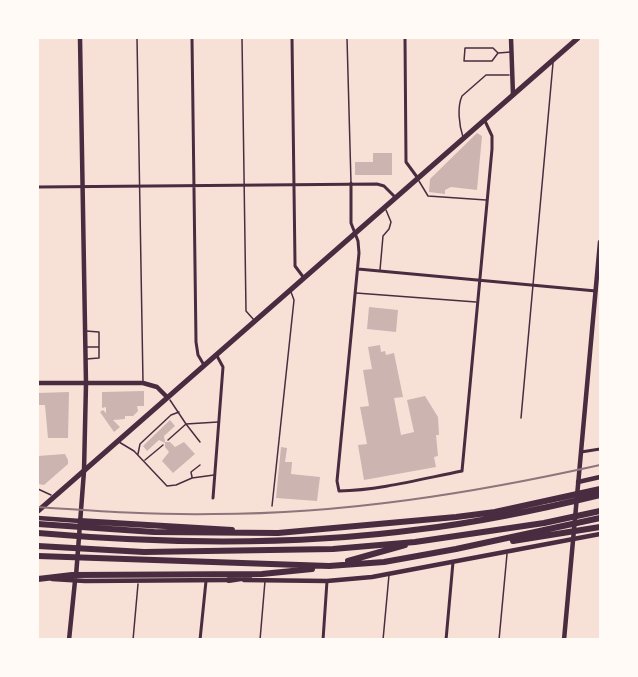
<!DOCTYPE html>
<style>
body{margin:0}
#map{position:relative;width:638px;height:677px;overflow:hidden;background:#f7e1d7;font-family:Lato,sans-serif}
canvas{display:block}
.frame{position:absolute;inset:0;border:39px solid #fffaf5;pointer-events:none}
</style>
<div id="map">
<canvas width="638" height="677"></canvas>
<div class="frame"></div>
</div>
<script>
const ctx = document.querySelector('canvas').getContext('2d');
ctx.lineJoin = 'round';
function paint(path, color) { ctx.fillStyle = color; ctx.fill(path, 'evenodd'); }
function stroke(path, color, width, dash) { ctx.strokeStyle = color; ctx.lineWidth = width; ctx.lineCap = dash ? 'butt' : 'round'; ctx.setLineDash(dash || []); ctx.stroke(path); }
const building = new Path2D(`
 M477 133 482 136 477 190 451 187 445 190V194L429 192 430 179Z
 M373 153H392V175H355V162H373Z
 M369 307 398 310 396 332 367 329Z
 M380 345 381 352 385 351 386 355 394 353 403 397 394 398 401 435 414 432 407 400 425 396 438 417 439 435H436L438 456 434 457 436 467 364 480 358 445 367 444 360 407 369 406 363 370 372 369 368 347Z
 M144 391V406H137L138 411 133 416H125V419L113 420 120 427 114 432 100 412 103 410 106 413V407L102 408V392Z
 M69 392 68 438H48L45 405H38V393Z
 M170 420 175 426 164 436 165 442H170L175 447 184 442 195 454 173 473 162 461 169 452 165 447V443L159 440 147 451 143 446Z
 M281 447 287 448 285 462H292L291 474 320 477 317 501 276 498Z
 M65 454 68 460V464L44 485 38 484V456Z`);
const service = new Path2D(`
 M137 38 143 382
 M242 38 246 311 254 320
 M347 38 351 183
 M498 53 492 61H464L465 48H493L498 53 511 52
 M463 137C459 125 457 107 462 96L486 75H509
 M419 181 428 196 486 200
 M380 270 383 236 389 229 391 222 386 210
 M356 293 476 302
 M86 347H99
 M86 359 99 358V332L86 331
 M170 400 186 424 218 422
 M521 418 553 63
 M168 440 186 424 200 442
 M119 442 134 451 167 486 176 485 192 478 214 475
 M138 454 140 444 171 415 179 412
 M145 460 163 445
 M192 477 191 472 200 465
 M38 489 51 495
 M272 506 294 300 291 292
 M133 640 138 584
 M260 640 265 581
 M383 640 389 575
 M499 640 507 554`);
const minor = new Path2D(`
 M192 38 196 342 198 355 204 365
 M292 38 295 263V266L304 278
 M405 38 406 162 417 177
 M351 183V223L358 241 359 253 337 481 339 491C380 490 421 479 462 471L492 149V136L485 121
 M38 187 377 184 384 186 395 197
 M358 269 596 291
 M581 452 600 449
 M213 498 223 367 217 356
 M200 640 206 581
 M323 640 327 581
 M446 640 453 562`);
const tertiary = new Path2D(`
 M80 38 86 384 84 471
 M511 38 513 95
 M38 383H143L157 387 167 397
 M69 640 75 581
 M564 640 600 242`);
const secondary = new Path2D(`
 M578 482 600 477
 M38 518 80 521
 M76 576 84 471
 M52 579 85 581 229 580
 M244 580 327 581 372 577 600 534`);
const primary = new Path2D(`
 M38 511 578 38`);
const motorway = new Path2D(`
 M80 521 232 530
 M38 524 154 532 278 533 456 517 495 512 600 489
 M38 533C165 544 295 546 422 529 482 522 542 509 600 495
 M513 541 600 527
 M38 546 144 552 333 549 415 542 544 523 600 511
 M38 556 329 566 384 562 456 549 600 518
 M348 561 405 545
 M38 579 72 575 262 574 312 569
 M229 580 249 577`);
const rail = new Path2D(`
 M38 507C97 511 155 515 214 514 344 514 474 493 600 465`);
paint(building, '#ccb4b1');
stroke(service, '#4a2c40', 1.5);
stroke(minor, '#4a2c40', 3);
stroke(tertiary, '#4a2c40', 4.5);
stroke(secondary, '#4a2c40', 4.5);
stroke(primary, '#4a2c40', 5);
stroke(motorway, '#4a2c40', 6);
stroke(rail, '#8f747c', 2);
</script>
